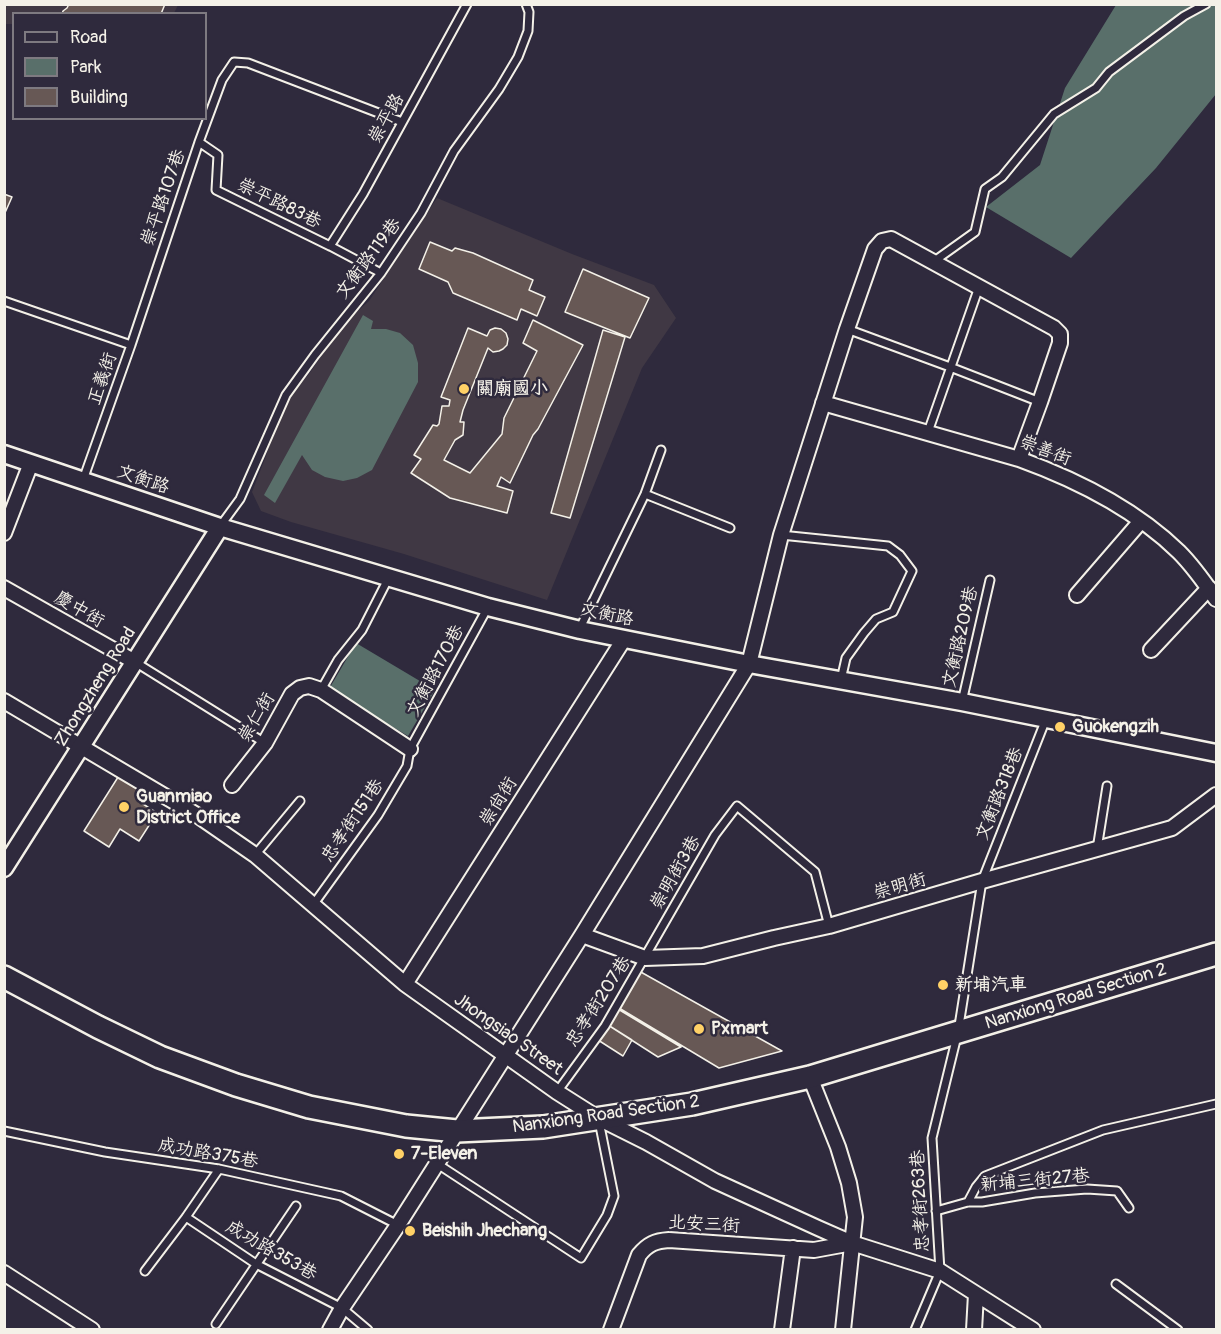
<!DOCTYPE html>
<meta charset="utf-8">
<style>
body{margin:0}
#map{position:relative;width:1221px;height:1334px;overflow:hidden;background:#2f2a3d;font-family:Pangolin,sans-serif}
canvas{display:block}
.frame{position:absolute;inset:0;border:6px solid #f4f1e8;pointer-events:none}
.legend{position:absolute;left:12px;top:12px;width:195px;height:108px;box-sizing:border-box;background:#2f2a3d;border:2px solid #7e7a81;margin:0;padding:8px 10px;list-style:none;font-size:18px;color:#f4f1e8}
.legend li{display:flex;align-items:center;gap:12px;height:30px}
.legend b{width:30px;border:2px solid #7e7a81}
</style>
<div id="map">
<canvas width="1221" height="1334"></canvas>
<div class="frame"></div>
<ul class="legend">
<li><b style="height:8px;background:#2f2a3d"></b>Road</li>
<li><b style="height:16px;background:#596f6a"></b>Park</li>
<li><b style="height:16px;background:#675855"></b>Building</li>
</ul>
</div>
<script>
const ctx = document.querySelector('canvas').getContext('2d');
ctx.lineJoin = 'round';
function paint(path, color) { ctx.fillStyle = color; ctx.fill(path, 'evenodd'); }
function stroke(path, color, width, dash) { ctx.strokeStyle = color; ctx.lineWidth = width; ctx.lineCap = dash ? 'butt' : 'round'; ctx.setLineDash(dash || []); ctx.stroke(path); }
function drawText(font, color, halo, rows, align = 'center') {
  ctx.font = font + ' Pangolin,"LXGW WenKai TC",sans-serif'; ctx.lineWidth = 5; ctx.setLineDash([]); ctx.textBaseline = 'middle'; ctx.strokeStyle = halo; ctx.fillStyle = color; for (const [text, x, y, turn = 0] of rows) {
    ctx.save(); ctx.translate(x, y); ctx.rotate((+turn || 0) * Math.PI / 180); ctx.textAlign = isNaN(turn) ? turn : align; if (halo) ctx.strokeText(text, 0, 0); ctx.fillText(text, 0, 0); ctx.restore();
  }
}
const built = new Path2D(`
 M4 5H178L174 13 14 14 13 24H5Z
 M437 198 572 254 654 285 676 318 642 368 547 600 404 554 291 522 261 511 252 492 266 456 282 405 309 374 343 324 369 301Z`);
const green = new Path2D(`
 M1116 5H1216V94L1156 168 1071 258 986 207 1040 165 1065 88Z
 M363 315 373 321 371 329H386L400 333 413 345 418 363V382L372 470 357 478 343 481 325 477 312 470 302 455 275 503 264 495Z
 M356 643 435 690 408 736 329 689Z`);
const building = new Path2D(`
 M69 4H165L161 14H62L63 11 67 8Z
 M4 194 12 197 4 215Z
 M430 242 452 251 455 248 473 253 533 280 529 290 545 297 537 316 521 309 517 320 453 293 448 282 419 269Z
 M583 269 649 298 630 338 565 312Z
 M533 320 583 345 538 429 533 435 510 483 501 477 497 486 513 491 507 513 450 498 411 473 421 459 414 455 433 425 437 426 439 424 442 406H449L450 400 441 397 468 328 487 336 490 330 495 328 501 329 506 333 508 339 507 345 503 349 499 351 493 352 488 348 463 410 460 422H464L463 435 455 440 444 460 470 473 502 434 504 418 537 351 523 343Z
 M603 330 625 337 570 518 551 513Z
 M120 774 147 791 140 802 157 813 139 841 120 829 109 847 84 831Z
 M639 971 782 1051 719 1068 619 1008Z
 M618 1009 681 1047 658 1057 608 1025Z
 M608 1025 632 1040 623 1056 598 1040Z`);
const service = new Path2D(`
 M199 142 218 155 216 190 330 246 381 273
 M330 246 363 194 467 4
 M933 262 975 232 985 189 1002 177 1054 114 1096 88 1109 72 1184 16 1206 4
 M4 301 131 345 83 480
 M847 329 950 367 1040 402
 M131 345 199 142 222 80 234 62 248 63 402 122
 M928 432 979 287
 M645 494 730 528
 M221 525 240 499 286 395 315 355 381 273 421 213 454 151 499 89 518 57 528 31 529 12 526 4
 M781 535 888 546 900 555 912 571 893 612 876 619 864 633 846 658 841 680
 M580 628 645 494 661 450
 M135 662 265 743
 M321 690 338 660 362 630 389 577
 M962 702 990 580
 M1097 849 1107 786
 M255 855 300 801
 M313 905 378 815 407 766 410 749 488 607
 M557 1092 605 1026 715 835 737 806 815 872 829 926
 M4 1131 105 1152 219 1169 341 1196 398 1225
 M436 1163 581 1258 607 1215 614 1196 599 1121
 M968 1202 976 1187 985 1176 1103 1130 1216 1104
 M936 1211 968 1202H982L1035 1193 1087 1189 1117 1191 1129 1208
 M186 1217 256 1264 342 1308 368 1330
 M145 1271 186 1217 219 1169
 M1116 1284 1178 1330
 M216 1324 296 1206
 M915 1330 940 1271 932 1138 958 1032 982 881 1046 719`);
const minor = new Path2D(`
 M823 403 1019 459C1077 480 1134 508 1179 552 1193 566 1205 583 1216 599
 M4 533 31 463
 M4 588 135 662
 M1077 595 1141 521
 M1151 650 1209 588
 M4 701 200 817 255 855 405 984 557 1092 598 1118 646 1142 715 1181 818 1228 852 1243 940 1271 1033 1330
 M232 785 265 743 292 694 300 688 309 686 321 690 410 749
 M582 935 645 958 703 956 774 938 829 926 982 881 1172 828 1216 795
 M405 984 624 639
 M810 1077 838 1147 849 1183 855 1217 843 1330
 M4 1273 92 1330
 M330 1330 342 1308 398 1225 582 935 749 664 781 535 847 329 875 249 882 241 891 239 1054 328 1060 334V343L1040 402 1019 459
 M611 1330 639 1255C648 1244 655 1241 669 1240L814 1250 852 1243
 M782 1330 793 1248
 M974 1330 976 1294`);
const tertiary = new Path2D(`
 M4 454 220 527 488 607 580 630 749 664 962 702 1216 753
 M4 868 220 527`);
const primary = new Path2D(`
 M4 977 98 1027 160 1057 236 1085 309 1107 406 1126 457 1131 543 1127 692 1104 810 1077 1216 954`);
const markers = [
 [464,389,6,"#ffd166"],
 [1060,727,6,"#ffd166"],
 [124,807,6,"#ffd166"],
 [943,985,6,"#ffd166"],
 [699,1029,6,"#ffd166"],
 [399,1154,6,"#ffd166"],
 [410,1231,6,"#ffd166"]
];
const streetNames = [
 ["崇平路",387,119,-61],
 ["崇平路107巷",164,198,-71],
 ["崇平路83巷",279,204,26],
 ["文衡路119巷",369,259,-53],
 ["正義街",103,379,-71],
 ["崇善街",1045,451,21],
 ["文衡路",143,480,19],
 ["慶中街",79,610,30],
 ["文衡路",607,615,12],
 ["文衡路209巷",961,637,-77],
 ["文衡路170巷",436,671,-62],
 ["Zhongzheng Road",96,687,-58],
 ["崇仁街",257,718,-59],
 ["文衡路318巷",1000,794,-68],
 ["崇尚街",499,802,-58],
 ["忠孝街151巷",353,821,-56],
 ["崇明街3巷",676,873,-60],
 ["崇明街",900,887,-16],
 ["Nanxiong Road Section 2",1076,997,-17],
 ["忠孝街207巷",599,1002,-57],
 ["Jhongsiao Street",508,1035,35],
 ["Nanxiong Road Section 2",606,1115,-8],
 ["成功路375巷",208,1154,10],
 ["新埔三街27巷",1035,1181,-5],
 ["忠孝街263巷",921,1201,-93],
 ["北安三街",704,1225,3],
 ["成功路353巷",271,1251,30]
];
const poiNames = [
 ["關廟國小",476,389],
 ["Guokengzih",1072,727],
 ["Guanmiao",136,797],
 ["District Office",136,818],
 ["新埔汽車",955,985],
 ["Pxmart",711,1029],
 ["7-Eleven",411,1154],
 ["Beishih Jhechang",422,1231]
];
paint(built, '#403844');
paint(green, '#596f6a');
paint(building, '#675855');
stroke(building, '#f4f1e8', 1.5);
stroke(service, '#f4f1e8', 11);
stroke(minor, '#f4f1e8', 18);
stroke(tertiary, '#f4f1e8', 21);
stroke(primary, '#f4f1e8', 26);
stroke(service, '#2f2a3d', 7);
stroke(minor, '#2f2a3d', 14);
stroke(tertiary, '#2f2a3d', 16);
stroke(primary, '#2f2a3d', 21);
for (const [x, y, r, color] of markers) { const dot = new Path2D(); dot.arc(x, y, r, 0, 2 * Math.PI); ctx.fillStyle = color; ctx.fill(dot); stroke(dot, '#2f2a3d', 2); }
drawText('18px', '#f4f1e8', '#2f2a3d', streetNames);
drawText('bold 18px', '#f4f1e8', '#2f2a3d', poiNames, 'left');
</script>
